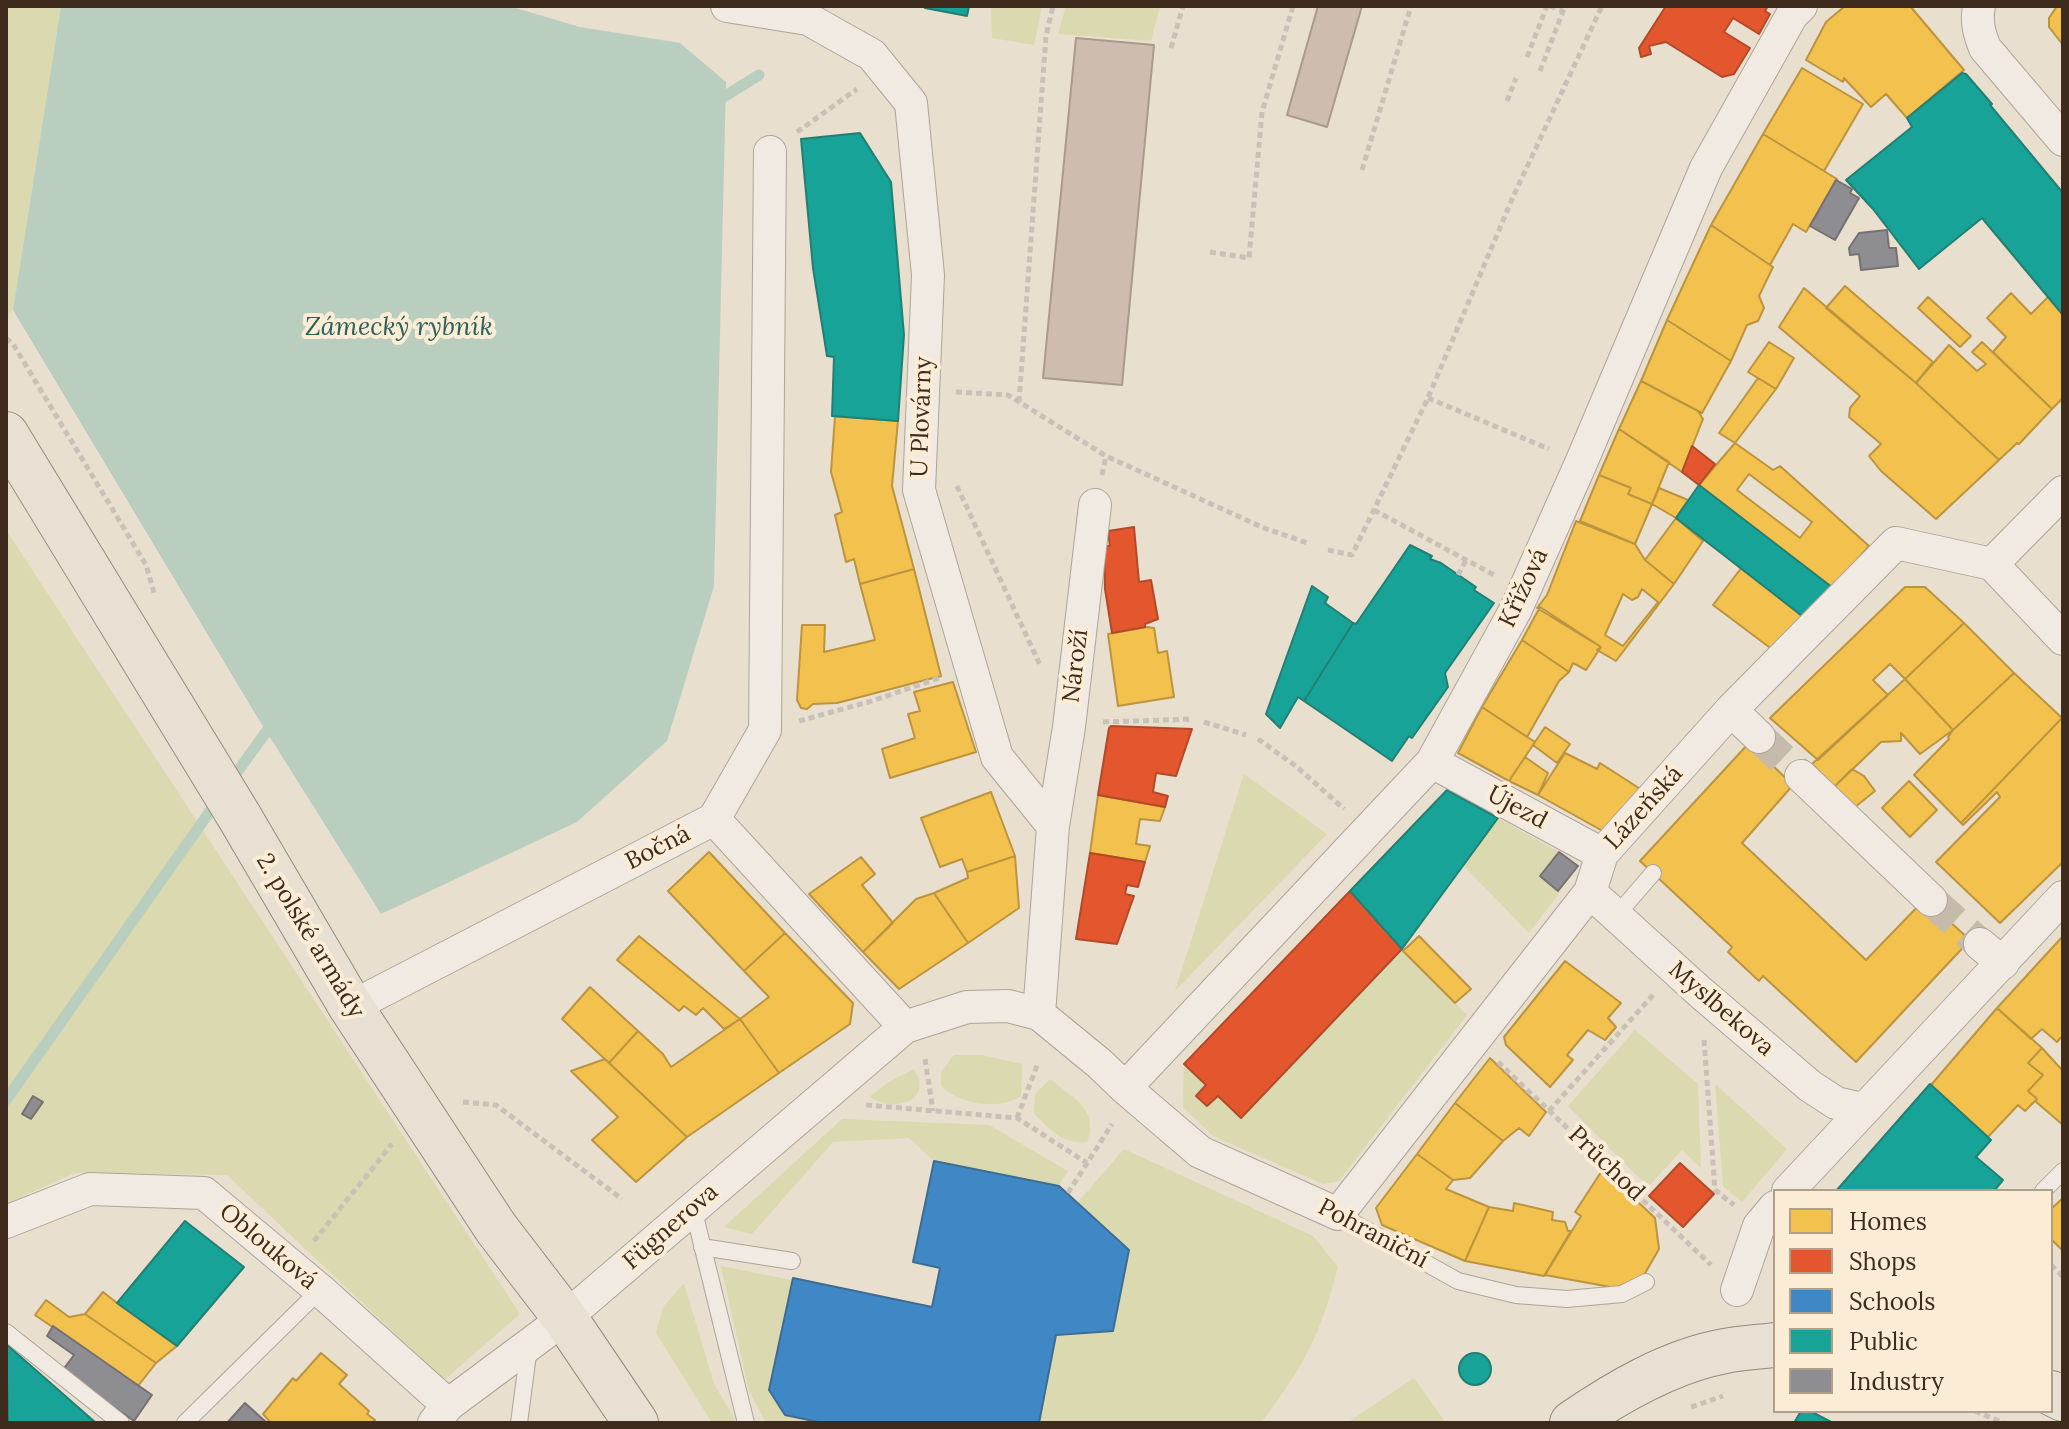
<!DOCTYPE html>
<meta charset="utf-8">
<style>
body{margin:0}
#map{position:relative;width:2069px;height:1429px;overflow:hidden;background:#e8dfce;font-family:Lora,serif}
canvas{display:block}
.frame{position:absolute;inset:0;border:8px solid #3f2b1d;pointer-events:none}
.legend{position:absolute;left:1773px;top:1189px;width:280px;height:224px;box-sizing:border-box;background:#faecd5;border:2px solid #af9f8b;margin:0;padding:10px 14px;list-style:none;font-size:24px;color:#3f2b1d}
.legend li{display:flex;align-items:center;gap:16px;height:40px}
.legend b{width:40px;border:2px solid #af9f8b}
</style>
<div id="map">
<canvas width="2069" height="1429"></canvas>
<div class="frame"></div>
<ul class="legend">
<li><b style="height:22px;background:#f2c14e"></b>Homes</li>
<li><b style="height:22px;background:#e4572e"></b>Shops</li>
<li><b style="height:22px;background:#3f88c5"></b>Schools</li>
<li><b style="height:22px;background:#17a398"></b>Public</li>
<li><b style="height:22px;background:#8d8d92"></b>Industry</li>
</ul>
</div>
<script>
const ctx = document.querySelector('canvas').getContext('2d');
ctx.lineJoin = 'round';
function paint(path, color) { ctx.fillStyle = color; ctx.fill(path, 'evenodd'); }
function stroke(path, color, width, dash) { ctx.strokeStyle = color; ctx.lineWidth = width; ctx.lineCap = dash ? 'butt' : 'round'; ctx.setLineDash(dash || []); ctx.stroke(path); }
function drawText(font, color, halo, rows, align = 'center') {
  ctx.font = font + ' Lora,serif'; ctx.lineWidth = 8; ctx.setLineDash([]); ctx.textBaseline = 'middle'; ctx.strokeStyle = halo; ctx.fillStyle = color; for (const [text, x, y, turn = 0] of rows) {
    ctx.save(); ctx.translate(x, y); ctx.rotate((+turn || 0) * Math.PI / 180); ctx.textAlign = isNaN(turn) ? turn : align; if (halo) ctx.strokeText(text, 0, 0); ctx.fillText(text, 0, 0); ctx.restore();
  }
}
const green = new Path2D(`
 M6 6H61L13 310 6 318Z
 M991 6H1042L1034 45 992 38Z
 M1066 6H1160L1151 41 1058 34Z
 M6 530 520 1314 444 1380 227 1175 74 1173 6 1204Z
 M1244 774 1327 834 1175 991Z
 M1498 818 1559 852 1540 876 1560 892 1529 933 1463 865Z
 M1402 949 1467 1015 1339 1181 1323 1184 1213 1136 1183 1107 1184 1064 1206 1085 1196 1096 1207 1106 1218 1096 1242 1118Z
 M1635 1030 1698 1084 1701 1168 1682 1150 1648 1187 1568 1106Z
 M954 1055H981L1022 1064 1021 1096C998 1111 959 1104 941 1086V1072Z
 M914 1069C929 1092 912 1106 888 1104 882 1104 874 1099 869 1097L889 1082Z
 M1050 1079C1072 1097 1100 1110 1087 1142 1063 1145 1050 1129 1034 1114L1035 1094Z
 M1715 1084 1787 1149 1742 1202 1723 1186Z
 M842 1119 989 1125 1068 1171 1058 1186 934 1161 909 1138 833 1142 752 1234 724 1227Z
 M1124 1149 1313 1236 1338 1267C1321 1335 1303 1367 1261 1423H1039L1038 1421 1056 1335 1113 1331 1129 1250 1078 1202Z
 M721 1266 792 1280 769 1390 785 1415 823 1423H766L749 1391Z
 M684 1283 714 1384 737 1423H712L656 1333 663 1307Z
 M1414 1378 1446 1423H1347Z`);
const water = new Path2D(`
 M61 6H509L580 27 680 43 726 82 714 586 667 741 577 822 381 914 256 715 13 310Z`);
const homes = new Path2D(`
 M1845 6H1910L1964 70 1907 118 1886 94 1871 107 1844 78 1843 82 1806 60 1826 22Z
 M2057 6H2063V45L2049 27V18Z
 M1802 68 1863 104 1824 171 1763 134Z
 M1763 134 1837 179 1806 232 1793 224 1770 265 1711 225Z
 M1711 225 1773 267 1759 296 1764 308 1758 321 1747 325 1731 361 1667 320Z
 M1845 286 1933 362 1916 383 1826 308Z
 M1804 288 1916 383 1999 460 1936 519 1881 471 1869 456 1881 444 1849 417 1850 408 1860 396 1779 327Z
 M2011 293 2031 314 2048 297 2063 315V398L2052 409 1993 352 2006 337 1987 318Z
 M1928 297 1971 336 1960 347 1918 308Z
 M1667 320 1731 361 1702 413 1641 381Z
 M1769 342 1794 358 1776 389 1748 372Z
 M1982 342 2052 409 2019 444 2017 443 1999 460 1916 383 1949 345 1977 371 1986 364 1972 352Z
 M1758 378 1776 389 1735 443 1719 433Z
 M1641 381 1698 411 1703 419 1682 472 1619 429Z
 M835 416 898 421 892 486 914 569 860 584 854 559 846 562 835 515 842 512 831 472Z
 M1619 429 1669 462 1652 504 1628 494 1631 488 1599 475Z
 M1735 443 1773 470 1780 466 1869 546 1833 588 1699 485ZM1749 474 1812 522 1800 538 1737 490Z
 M1599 475 1631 488 1628 494 1652 504 1635 544 1580 521Z
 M1659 488 1688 500 1676 518 1652 504Z
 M1676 518 1703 541 1674 584 1645 560Z
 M1576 521 1635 544 1645 560 1674 584 1616 661 1597 650 1601 647 1537 608 1547 595ZM1642 589 1658 602 1623 646 1605 635 1623 594 1632 600 1638 597Z
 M1742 567 1804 618 1777 653 1713 605Z
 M914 569 941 676 837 703 813 704 807 709 801 708 797 700 802 625H825L824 652 875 640 860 584Z
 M1905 587H1925L1964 623 1905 679 1890 664 1873 680 1888 695 1818 760 1770 718Z
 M1540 607 1601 647 1586 670 1573 663 1569 672 1522 640Z
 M1964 623 2014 673 1953 730 1905 679Z
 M1147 627 1154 628 1158 653 1167 651 1174 697 1118 706 1108 634Z
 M1522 640 1569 672 1559 681 1527 737 1482 707Z
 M2014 673 2062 718 1961 823 1914 775 1949 739 1948 737 1953 730Z
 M1905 679 1953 730 1920 754 1901 733V741L1881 742 1834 787 1812 764Z
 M953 682 976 752 890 778 882 749 915 738 908 714 920 711 914 692Z
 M1482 707 1535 742 1509 781 1458 753Z
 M2062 718 2063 862 2000 923 1936 862 2000 797 1997 792 1963 825 1961 823Z
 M1545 727 1570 744 1557 763 1533 745Z
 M1749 743 1793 785 1742 843 1866 960 1925 899 1970 940 1856 1062 1763 976 1759 981 1728 952 1732 947 1640 861Z
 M1565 753 1597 769 1600 763 1645 792 1608 834 1538 795Z
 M1525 757 1548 773 1538 795 1509 781Z
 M1852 769 1864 776 1875 791 1855 807 1834 787Z
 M1909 781 1937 810 1910 837 1882 808Z
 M991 792 1015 856 967 872 962 859 940 867 921 818Z
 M1098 795 1165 807 1160 821 1140 819 1136 844 1150 846 1145 862 1090 853Z
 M709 852 785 933 744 971 668 891Z
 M1015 856 1019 908 968 943 934 893 968 878 967 872Z
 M861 857 875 874 862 885 893 923 863 952 809 894Z
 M934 893 968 943 899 989 863 952 916 899Z
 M785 933 853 1003 850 1024 779 1073 740 1019 769 997 744 971Z
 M639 936 740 1019 724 1029 703 1008 696 1015 684 1006 679 1011 617 960Z
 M1419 936 1471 989 1455 1003 1403 951Z
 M2063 936V1035L2057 1042 2042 1029 2031 1039 1997 1008Z
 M1565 961 1621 1003 1608 1018 1616 1027 1605 1040 1588 1030 1567 1055 1573 1060 1550 1087 1506 1045 1504 1037Z
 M590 987 638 1031 609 1063 562 1019Z
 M1997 1008 2042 1048 2028 1063 2043 1075 2028 1091 2037 1099 2025 1111 2018 1105 1988 1137 1931 1085Z
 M740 1019 779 1073 687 1137 609 1063 638 1031 663 1054 671 1067Z
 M2042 1048 2063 1071V1125L2035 1101 2037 1099 2028 1091 2043 1075 2028 1063Z
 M1490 1058 1546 1112 1529 1136 1519 1128 1503 1141 1455 1103Z
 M605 1059 687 1137 636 1182 592 1140 618 1117 571 1071Z
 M1455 1103 1503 1141 1470 1178 1453 1180 1417 1154Z
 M1417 1154 1453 1180 1446 1189 1489 1207 1465 1261 1382 1225 1376 1208Z
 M1603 1169 1655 1218 1659 1249 1644 1275 1616 1288 1545 1275 1581 1216 1575 1212Z
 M2063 1198V1251L2051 1239V1209Z
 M1514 1203 1553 1212 1552 1220 1565 1222 1568 1231H1571L1544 1276 1465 1261 1489 1207 1513 1211Z
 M103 1292 117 1303 177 1346 156 1363 85 1314Z
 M46 1300 69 1317 85 1314 156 1363 138 1386 35 1315Z
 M321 1353 347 1375 339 1384 369 1411 367 1414 375 1420 372 1423H271L263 1414 293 1378 296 1381Z`);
const shops = new Path2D(`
 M1666 6H1768L1765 11 1770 14 1759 34 1733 18 1724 32 1750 48 1734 74 1722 77 1666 42 1649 46 1651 54 1641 57 1639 48Z
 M1692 446 1715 464 1699 485 1682 472Z
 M1134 527 1139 582 1151 580 1158 619 1145 624V627L1112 633 1105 589 1104 546H1110L1108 531Z
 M1111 726 1192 729 1176 776 1156 773 1153 792 1168 796 1165 807 1098 795 1109 728Z
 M1090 853 1145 862 1138 887 1127 885 1125 894 1134 896 1117 944 1076 939Z
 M1350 891 1402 949 1241 1118 1218 1096 1207 1106 1196 1096 1206 1085 1184 1064Z
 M1680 1163 1714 1194 1683 1227 1649 1196Z`);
const schools = new Path2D(`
 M934 1161 1059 1186 1129 1250 1113 1331 1056 1335 1039 1423H823L785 1415 769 1390 793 1278 932 1307 940 1268 913 1262Z`);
const public = new Path2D(`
 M925 6H969L967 16 925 8Z
 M1962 73 1966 74 1992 104 1990 105 2063 193V315L1982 218 1919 269 1873 209 1846 180 1912 127 1907 118Z
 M860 133 891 182 904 335 898 421 832 416 834 357 827 356 813 268 801 139Z
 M1699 485 1833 588 1806 619 1676 518Z
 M1410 545 1432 556 1430 559 1441 563 1476 587 1474 590 1494 603 1445 673 1448 687 1412 738 1409 736 1392 761 1304 701 1353 623 1356 624Z
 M1312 586 1328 597 1325 603 1353 623 1304 701 1298 697 1280 728 1266 714Z
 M1447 790 1498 818 1402 949 1350 891Z
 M1930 1084 1991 1140 1976 1157 2003 1180 1994 1191H1836Z
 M185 1221 244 1267 177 1346 117 1303Z
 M6 1344 96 1423H8Z
 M1459 1369a16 16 0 1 1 32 0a16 16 0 1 1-32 0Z
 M1801 1411H1810L1833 1423H1794Z`);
const industry = new Path2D(`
 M1836 180 1852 189 1850 193 1859 198 1835 240 1810 226Z
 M1887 230 1889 248H1896L1898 266 1861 270 1859 254 1850 255 1849 248 1859 233Z
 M1559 852 1578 866 1558 891 1540 876Z
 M33 1096 43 1102 31 1119 22 1114Z
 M53 1326 152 1395 134 1421 62 1371 74 1355 47 1336Z
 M245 1403 267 1423H227Z`);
const stream = new Path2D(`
 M714 103 759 75
 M230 782 274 721
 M6 1100 218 800`);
const building = new Path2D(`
 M1318 6H1362L1327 127 1287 115Z
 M1076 38 1154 45 1122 385 1043 378Z`);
const streetTunnel = new Path2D(`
 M1759 737 1801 776
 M1931 900 1980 944`);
const path = new Path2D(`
 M1550 6 1563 11
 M1171 48 1183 6
 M1527 57 1547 6
 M1540 71 1565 6
 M1507 101 1516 78
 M797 132 857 89
 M1362 170 1411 6
 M1210 252 1249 258 1262 112 1293 6
 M6 338 13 344 146 565 155 596
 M956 392 1008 395 1106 456 1264 528 1310 544
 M1428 398 1549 449
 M1019 402 1046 36 1053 6
 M1102 475 1106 456
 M957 486 1040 665
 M1374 510 1494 575
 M1328 550 1352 555 1428 398 1513 197 1602 6
 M1458 575 1466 560
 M799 721 872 701 939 678
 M1103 722 1193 719
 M1204 722 1246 735
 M1258 739 1297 767 1344 809
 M1704 1040 1715 1190 1734 1205
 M925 1059 933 1111
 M1498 1062 1711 1265
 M463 1102 496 1105 622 1199
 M866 1105 1017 1118 1087 1163
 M1549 1111 1653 995
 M1017 1118 1038 1063
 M1068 1193 1112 1124
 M314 1241 392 1144
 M2051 1265 2063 1277
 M1691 1407 1723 1396
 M1975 1411 2004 1423`);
const lane = new Path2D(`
 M1616 916 1653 873
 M2043 1191 2063 1171
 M693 1208 746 1423
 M1338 1214 1458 1281 1516 1295 1567 1299 1622 1294 1646 1282
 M702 1247 792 1261
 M6 1332 121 1423
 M185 1423 320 1290
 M519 1423 529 1347`);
const street = new Path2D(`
 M727 6 808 19 872 55 911 103 928 275 919 490 997 757 1053 826
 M1979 6C1976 22 1979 33 1985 48L2063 140
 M1992 564 2063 492
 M1731 710 1759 737
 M1432 762 1602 854
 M1801 776 1931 900
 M714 819 765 730 770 152
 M714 819 905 1027
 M1590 892 1700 992 1810 1086 1836 1103 1863 1109
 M1980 944 2003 963
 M351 1007 714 819
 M1039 1014 1053 826 1069 727 1095 505
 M1125 1088 1432 762 1516 609 1581 463 1706 168 1792 15 1801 6
 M1788 1191 2063 897
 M6 1222 90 1189 204 1193 320 1290 448 1405
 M1737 1290 1759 1226 1775 1207
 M434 1423 448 1405 565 1318 905 1027 967 1007 1008 1006 1039 1014 1100 1064 1125 1088 1200 1152 1338 1214 1590 892 1602 854 1731 710 1896 543 1992 564 2063 639`);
const primary = new Path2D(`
 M6 434 239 816 351 1007 496 1228 565 1318 636 1423
 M2051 1393 2063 1399
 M1572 1423C1617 1392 1670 1361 1725 1351 1741 1348 1758 1347 1775 1345`);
const streetNames = [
 ["U Plovárny",922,417,-88],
 ["Křížová",1524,588,-65],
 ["Nároží",1076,666,-83],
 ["Újezd",1517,808,28],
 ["Lázeňská",1644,808,-48],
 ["Bočná",658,848,-27],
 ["2. polské armády",310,936,59],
 ["Myslbekova",1721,1009,41],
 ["Průchod",1606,1164,44],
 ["Fügnerova",671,1227,-41],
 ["Pohraniční",1373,1234,28],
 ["Oblouková",268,1247,40]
];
const waterNames = [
 ["Zámecký rybník",399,328]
];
paint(green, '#dbd9af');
paint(water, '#bacec0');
paint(homes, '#f2c14e');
stroke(homes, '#bc943f', 2);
paint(shops, '#e4572e');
stroke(shops, '#b24a29', 2);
paint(schools, '#3f88c5');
stroke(schools, '#3f6c93', 2);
paint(public, '#17a398');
stroke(public, '#237f73', 2);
paint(industry, '#8d8d92');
stroke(industry, '#76706f', 2);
stroke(stream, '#bacec0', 11);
paint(building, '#cdbcaf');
stroke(building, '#aa9a8d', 2);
stroke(streetTunnel, '#c6bbab', 32, [32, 16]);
stroke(lane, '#aea498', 18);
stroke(street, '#aea498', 34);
stroke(primary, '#938a7e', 46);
stroke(path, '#c9c1b8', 5, [6, 4]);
stroke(lane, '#f0eae2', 16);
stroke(street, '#f0eae2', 32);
stroke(primary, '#e8e0d2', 44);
drawText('24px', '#3f2b1d', '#faecd5', streetNames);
drawText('italic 26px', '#2b6159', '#faecd5', waterNames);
</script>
